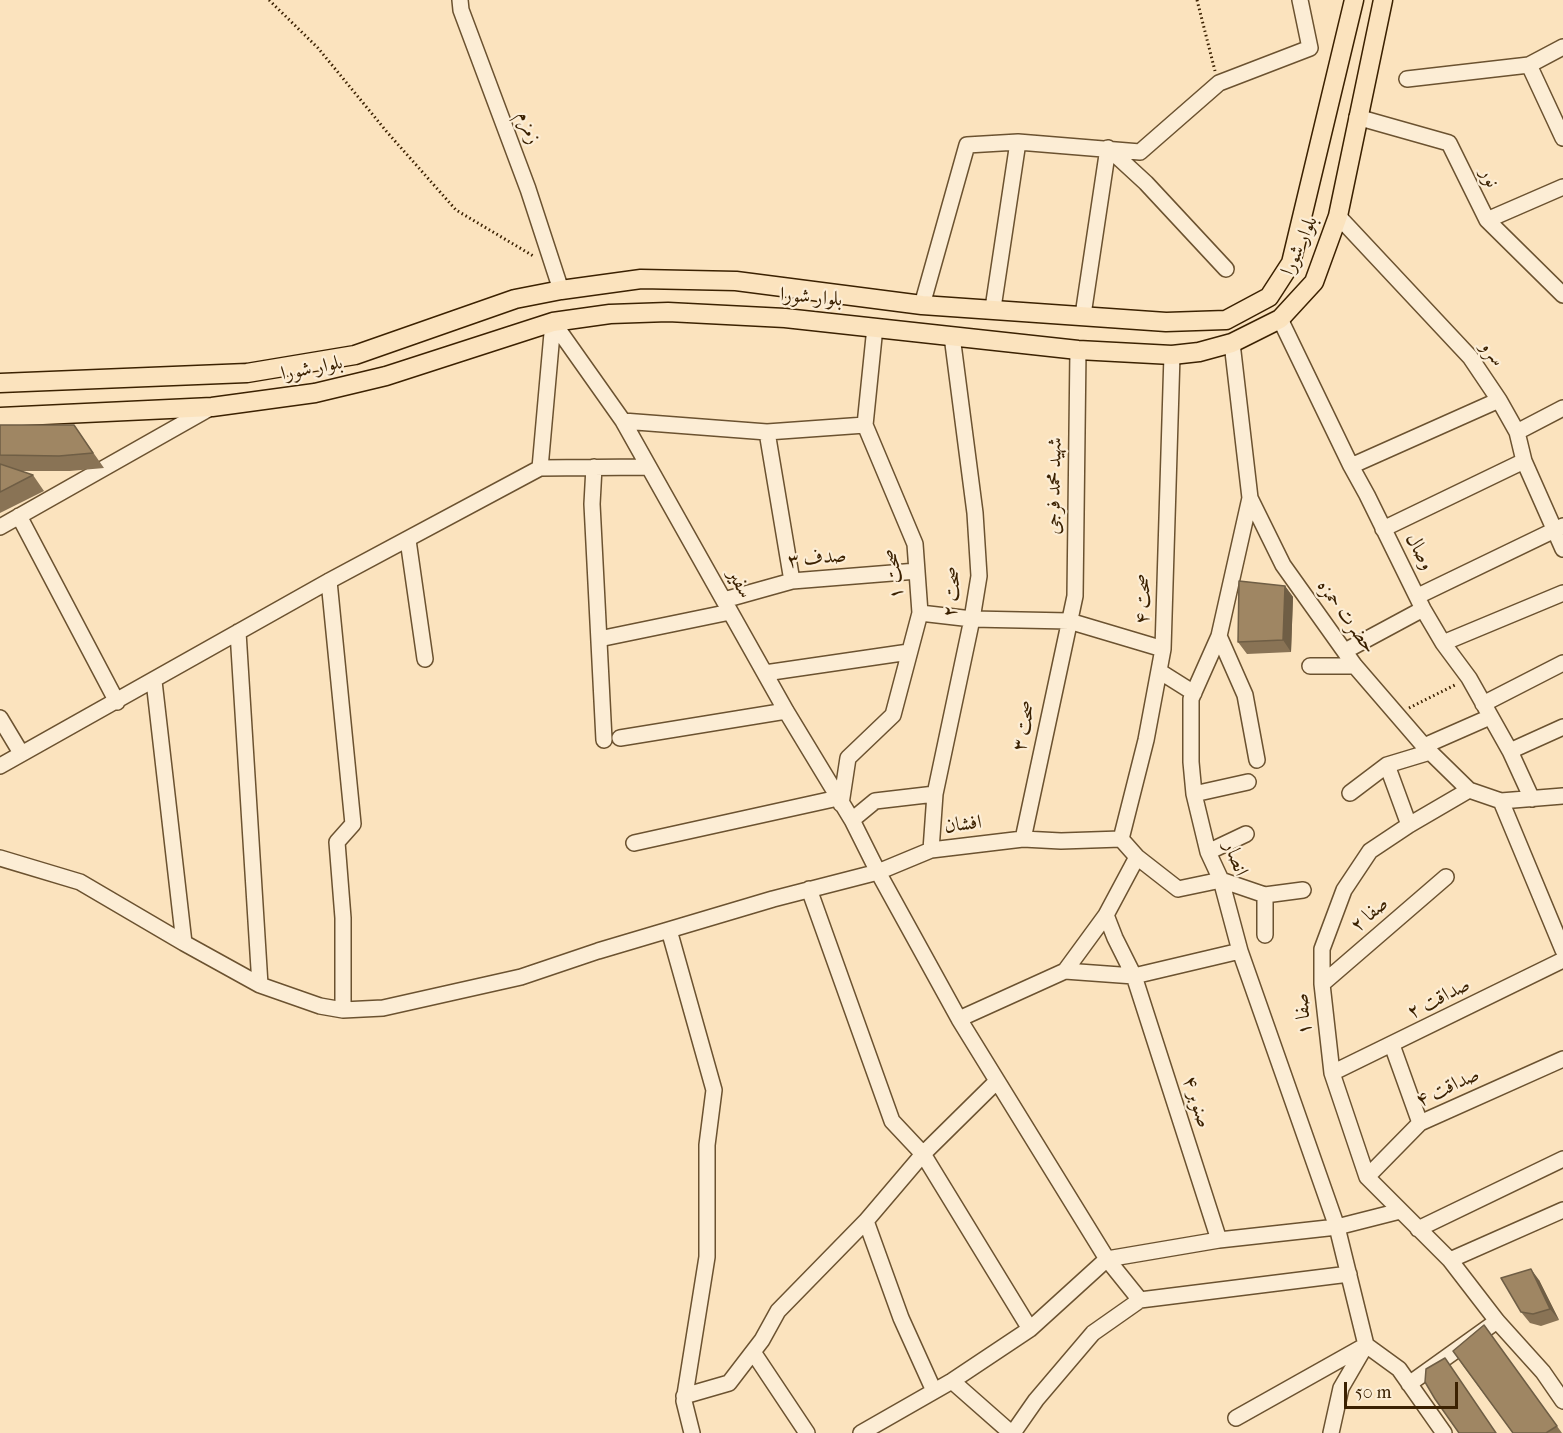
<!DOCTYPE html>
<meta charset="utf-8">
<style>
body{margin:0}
#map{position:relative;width:1563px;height:1433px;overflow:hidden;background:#fbe3be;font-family:"IM FELL French Canon",serif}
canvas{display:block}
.scale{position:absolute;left:1344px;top:1382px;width:114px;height:27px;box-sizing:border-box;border:3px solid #3b2101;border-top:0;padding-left:8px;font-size:18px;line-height:21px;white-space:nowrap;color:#3b2101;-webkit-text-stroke:4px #fcedd5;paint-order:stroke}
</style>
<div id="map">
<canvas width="1563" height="1433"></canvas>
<div class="scale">50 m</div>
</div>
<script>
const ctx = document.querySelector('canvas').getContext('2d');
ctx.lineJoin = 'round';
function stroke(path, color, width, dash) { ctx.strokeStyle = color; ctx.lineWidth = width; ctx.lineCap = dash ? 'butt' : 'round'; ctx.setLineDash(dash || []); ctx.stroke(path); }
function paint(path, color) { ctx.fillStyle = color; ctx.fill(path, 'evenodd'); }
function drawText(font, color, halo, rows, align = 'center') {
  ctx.font = font + ' "IM FELL French Canon",Amiri,serif'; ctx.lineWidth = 4.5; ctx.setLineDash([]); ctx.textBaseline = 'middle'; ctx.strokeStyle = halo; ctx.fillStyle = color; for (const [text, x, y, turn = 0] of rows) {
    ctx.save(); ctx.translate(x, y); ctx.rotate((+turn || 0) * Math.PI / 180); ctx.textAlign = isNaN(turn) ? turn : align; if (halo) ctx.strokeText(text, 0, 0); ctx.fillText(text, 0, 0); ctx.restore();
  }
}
const path = new Path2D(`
 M269 0 318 48 387 132 456 210 535 257
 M1197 0 1215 71
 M1409 708 1457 684`);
const minor = new Path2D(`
 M460 0 461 10 528 189 561 290
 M1529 65 1563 138
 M1407 79 1529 65 1563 47
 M1357 117 1449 143 1487 220 1563 295
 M1108 148 1146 183 1226 269
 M1338 216 1470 357 1499 400 1517 432 1524 461 1563 549
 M1487 220 1563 187
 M922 305 967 145 1018 142
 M993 308 1018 142 1140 152 1219 83 1310 48 1300 0
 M1083 315 1108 148
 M1280 319 1351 466 1367 495 1423 609 1443 643 1469 678 1510 751 1532 799
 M553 322 623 421 786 711 852 820 878 872 959 1019 1107 1259 1219 1240 1337 1227 1400 1211
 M1232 343 1250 498 1283 565 1355 666 1424 746 1469 790 1501 801 1563 796
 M623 421 767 432 865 425
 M767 432 792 581
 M1517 432 1563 408
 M1351 466 1499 400
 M594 467 592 504 604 740
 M540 468 647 467
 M1250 498 1219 636 1191 699V762L1194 794 1208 852 1221 880 1240 951 1337 1227 1366 1345 1399 1369 1444 1433
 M19 516 117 702
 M0 527 212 407
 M1383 529 1524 461
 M408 540 425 659
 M329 581 353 824 337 842 343 918V1010
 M1418 596 1563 526
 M724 600 792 581 917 571
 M920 613 972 619 1069 621 1163 649
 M238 632 260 985
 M1219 636 1245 695 1257 760
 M599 639 730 612
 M1443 643 1563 593
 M1345 651 1423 609
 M1310 666H1355
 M1159 671 1194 693
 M765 673 909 652
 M154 681 184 943
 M1483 704 1563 663
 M0 718 21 753
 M620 738 786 711
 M1424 746 1490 717
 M1510 751 1563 727
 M1387 765 1409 825
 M0 766 329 581 540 468 553 322
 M1469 790 1409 825 1370 851 1344 890 1322 949V984L1332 1073 1367 1177 1450 1260 1497 1321 1543 1372 1563 1401
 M1350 793 1387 765 1430 752
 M1194 794 1248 782
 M1501 801 1563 950
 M841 804 848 758 893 715 920 613 915 544 865 425 875 327
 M852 820 875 801 935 794
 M1023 839 1075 596 1078 350
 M1121 839 1146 740 1163 649 1172 355
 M634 843 838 798
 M931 850 935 794 972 619 979 576 975 513 952 336
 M1208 852 1246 834
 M0 858 80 882 184 943 260 985 320 1006 343 1010 383 1008 521 977 598 951 773 899 878 872 931 850 1023 839 1061 841 1121 839 1137 857 1178 889 1221 880 1265 895 1303 890
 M809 889 892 1121 923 1154 997 1081
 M1265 895V935
 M1106 915 1115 938 1134 976 1219 1240
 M669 930 714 1090 707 1145V1257L684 1401 692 1433
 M1065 971 1106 915 1137 857
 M1322 984 1446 877
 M959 1019 1065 971 1134 976 1240 951
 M1392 1045 1420 1123
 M1332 1073 1563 960
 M1367 1177 1420 1123 1563 1059
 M1418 1229 1563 1159
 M1450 1260 1563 1210
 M753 1352 807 1433
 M952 1381 1011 1433
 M1409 1384 1497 1321
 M934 1391 901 1318 866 1221 923 1154 1030 1329
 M684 1396 729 1383 762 1340 778 1311 866 1221
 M1236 1418 1366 1345
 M861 1433 952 1381 1030 1329 1107 1259 1140 1300
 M1013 1433 1036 1400 1093 1333 1140 1300 1349 1274
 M1331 1433 1341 1388 1366 1345`);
const major = new Path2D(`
 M0 383 247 373 355 355 515 299 561 290 641 279 736 281 922 305 1166 322 1226 320 1269 297 1291 263 1354 0
 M0 417 212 407 315 393 386 376 553 322 610 314 668 312 785 318 1078 350 1172 355 1199 352 1232 343 1280 319 1314 282 1338 216 1383 0`);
const wall = new Path2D(`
 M0 425H74L104 468 70 471H19L33 475 44 491 0 513Z
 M1285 586 1293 597 1291 652 1247 654 1238 642Z
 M1539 1280 1559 1320 1541 1326 1530 1323 1521 1312Z
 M1484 1325 1562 1433H1513L1464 1367 1453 1351Z`);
const shadedWall = new Path2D(`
 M1285 586 1293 597 1291 652 1283 640Z
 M1531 1269 1539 1280 1559 1320 1550 1309Z`);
const building = new Path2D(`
 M0 425H74L93 453 59 456 0 455Z
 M0 464 33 475 0 492Z
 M1239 581 1285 586 1283 640 1238 642Z
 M1531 1269 1550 1309 1533 1314 1521 1312 1501 1278Z
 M1484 1325 1557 1426 1546 1433H1513L1453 1351Z
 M1445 1358 1496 1433H1459L1435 1399 1425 1382 1426 1369Z`);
const streetNames = [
 ["زمزم",528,128,70],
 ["نور",1489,178,64],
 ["بلوار شورا",1300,246,-66],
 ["بلوار شورا",811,298,5],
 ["سرو",1492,354,53],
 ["بلوار شورا",312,369,-11],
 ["شهید محمد فرجی",1055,486,-89],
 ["وصال",1419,552,62],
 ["صدف ۳",817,559,-6],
 ["صحت ۱",895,574,-96],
 ["سفیر",739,584,61],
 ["صحت ۲",953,592,-84],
 ["صحت ۴",1144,599,-88],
 ["حضرت حمزه",1346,617,54],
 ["صحت ۳",1025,726,-78],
 ["افشان",963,825,-7],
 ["انصار",1235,859,69],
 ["صفا ۲",1370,915,-41],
 ["صداقت ۲",1439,999,-27],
 ["صفا ۱",1304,1014,-96],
 ["صداقت ۴",1448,1088,-25],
 ["صنوبر ۴",1196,1102,72]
];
stroke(minor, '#6b5230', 18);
stroke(major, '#3b2101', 21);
stroke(path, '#3b2101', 3, [1.5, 3]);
stroke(minor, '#fcedd5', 15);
stroke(major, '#fbe3be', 18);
paint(wall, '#897355');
paint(shadedWall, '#6f5e45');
paint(building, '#9f8663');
stroke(building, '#6f5e45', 1.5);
drawText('20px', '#3b2101', '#fcedd5', streetNames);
</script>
